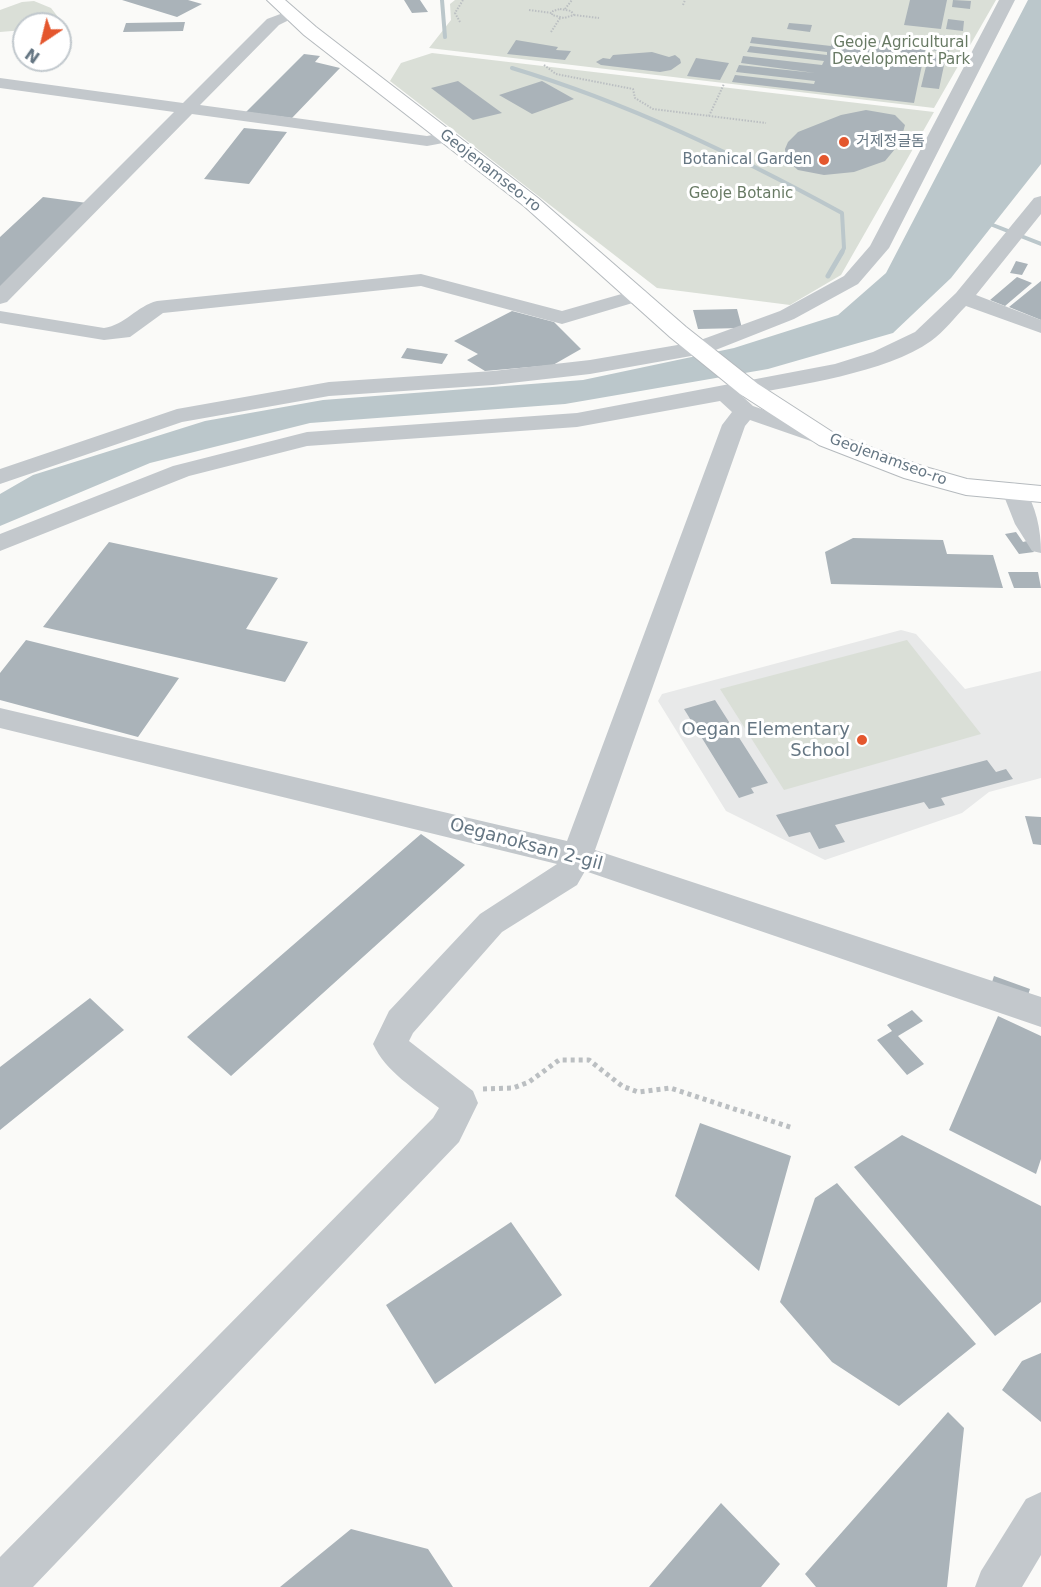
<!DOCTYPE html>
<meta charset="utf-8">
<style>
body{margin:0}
#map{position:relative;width:1041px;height:1587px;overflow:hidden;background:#fafaf8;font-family:"DejaVu Sans",sans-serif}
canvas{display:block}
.north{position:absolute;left:12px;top:12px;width:60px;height:60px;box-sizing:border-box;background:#fff;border:2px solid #c1c8cd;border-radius:50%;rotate:215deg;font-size:16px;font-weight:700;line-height:24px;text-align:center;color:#657683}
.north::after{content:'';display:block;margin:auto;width:21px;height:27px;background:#e4572e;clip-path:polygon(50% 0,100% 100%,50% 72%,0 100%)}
</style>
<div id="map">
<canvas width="1041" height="1587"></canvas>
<div class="north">N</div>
</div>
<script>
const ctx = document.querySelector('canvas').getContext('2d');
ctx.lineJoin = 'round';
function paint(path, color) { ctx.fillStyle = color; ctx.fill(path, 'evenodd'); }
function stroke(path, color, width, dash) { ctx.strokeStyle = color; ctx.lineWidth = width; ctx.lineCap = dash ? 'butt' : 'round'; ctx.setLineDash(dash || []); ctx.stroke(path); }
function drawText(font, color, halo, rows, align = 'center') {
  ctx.font = font + ' "DejaVu Sans","Noto Sans KR",sans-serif'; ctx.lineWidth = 6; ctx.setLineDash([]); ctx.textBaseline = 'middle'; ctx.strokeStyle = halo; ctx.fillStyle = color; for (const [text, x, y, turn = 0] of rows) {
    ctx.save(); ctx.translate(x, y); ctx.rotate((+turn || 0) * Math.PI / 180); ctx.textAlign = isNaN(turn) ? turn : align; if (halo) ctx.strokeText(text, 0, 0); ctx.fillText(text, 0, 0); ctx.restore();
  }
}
const built = new Path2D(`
 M901 630 916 634 965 689 1041 671V778L989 792 962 813 825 860 726 811 658 701 662 694Z`);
const green = new Path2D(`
 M455 0H996L934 108 429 48 451 20 450 4Z
 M34 1 51 8 58 17 44 24H24V30L0 32V10L22 2Z
 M432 53 934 112 841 275 790 305 657 288 390 81 401 63Z
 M907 640 981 734 784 790 720 689Z`);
const water = new Path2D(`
 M1028 0H1041V164L951 278 893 333 768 369 565 404 310 423 150 463 0 526V494L33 475 205 421 323 400 583 380 734 348 838 315 886 273Z`);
const streamFar1 = new Path2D(`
 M442 0 445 37
 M512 68C628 103 736 155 842 213L844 248 841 254
 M985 222 1041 244`);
const stream = new Path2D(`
 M828 276 842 252`);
const building = new Path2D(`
 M122 0H188L202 4 177 17Z
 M404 0H420L428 12 412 13Z
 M910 0H947L941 29 904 25Z
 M953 0 971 1 970 9 952 7Z
 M948 19 964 21 963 31 946 29Z
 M185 22 183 31 123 32 126 23Z
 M789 23 812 25 810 32 787 29Z
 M932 34 951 36 949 52 930 50Z
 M835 35 926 46 914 103 732 82 735 75 814 84 815 81 736 72 739 65 815 73 741 63 743 56 822 65 824 61 747 52 750 46 827 55V52L750 43 752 37 831 46Z
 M516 40 558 47 556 50 571 51 565 60 507 54Z
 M652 52 669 57 675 55 680 59 681 63 671 70 660 72 601 65 596 62 603 58 610 59 613 55Z
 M304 54 320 56 315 62 340 68 292 118 246 112Z
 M929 54 946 56 939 89 921 87Z
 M696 58 729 63 720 80 687 76Z
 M458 81 502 113 473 120 431 88Z
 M542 81 574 99 532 114 499 95Z
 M866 110 895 115 905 125 900 143 885 161 854 172 824 175 798 170 791 164 786 157 785 149 788 142 798 132 841 115Z
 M244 128 287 132 249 184 204 179Z
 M43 197 87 203 0 289V237Z
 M1016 261 1028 264 1022 275 1010 273Z
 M1017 277 1032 283 1005 306 990 300Z
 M1041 281V320L1009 307Z
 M737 309 742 328 698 329 693 310Z
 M512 311 554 322 581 349 553 365 485 371 467 360 478 354 454 341Z
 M407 348 448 354 442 364 401 358Z
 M1016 532 1023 542 1027 541 1034 552 1019 554 1005 534Z
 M853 538 943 540 947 554 993 555 1003 588 831 584 825 552Z
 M109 542 278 578 246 629 308 642 285 682 43 627Z
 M1008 572H1038L1041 588H1014Z
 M26 640 179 678 138 737 0 700V673Z
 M715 700 768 783 751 788 754 793 739 798 684 709Z
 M987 760 996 772 1006 769 1013 779 941 798 945 805 929 809 924 802 835 825 845 842 819 849 810 832 789 837 776 815Z
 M1025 816 1041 817V845L1033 844Z
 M421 834 465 865 231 1076 187 1037Z
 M994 976 1030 989 1028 995 992 982Z
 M90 998 124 1030 0 1130V1067Z
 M912 1010 923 1021 898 1036 924 1064 907 1075 877 1040 892 1031 887 1025Z
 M998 1016 1041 1036V1159L1036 1174 949 1130Z
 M700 1123 791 1156 759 1271 675 1196Z
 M902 1135 1041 1206V1302L995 1336 854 1167Z
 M837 1183 976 1344 899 1406 832 1362 780 1302 815 1198Z
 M511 1222 562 1295 435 1384 386 1305Z
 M1041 1353V1422L1002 1390 1022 1361Z
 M948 1412 964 1428 947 1587H816L805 1574Z
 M721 1503 780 1564 761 1587H649Z
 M351 1529 428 1549 453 1587H280Z`);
const pathFar1 = new Path2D(`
 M683 5 685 0
 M560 9 571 11 574 15 564 18 552 15 553 11Z
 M565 9 572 0
 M529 10 552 13
 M574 15 599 18
 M460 22 455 13 463 0
 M551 32 560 18
 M544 65 556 74 633 89 635 98 653 109 766 123
 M709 116 724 84`);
const path = new Path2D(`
 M483 1089 513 1088 529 1082 559 1060H589L622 1086 638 1092 670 1088 793 1128`);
const minor = new Path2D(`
 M999 0H1015L889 248 858 284 794 319 708 353 590 374 493 385 329 396 182 422 0 484V469L177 409 329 382 493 371 590 360 695 342 780 311 844 276 870 246Z
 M291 10 299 15 279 25 200 105 427 136 448 132 454 133 457 137 454 141 427 146 192 114 7 302 0 304V286L174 112 0 88V78L183 103 267 19Z
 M1041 196V214L976 295 1041 320V333L966 306C955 317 944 332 931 341 887 373 796 385 742 396L753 406 836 435 840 440 836 445 828 447 750 420 745 426 595 850 1041 997V1027L585 871 577 885 502 932 413 1033 409 1041 473 1091 478 1103 459 1142 33 1587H0V1557L433 1118 439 1108C415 1089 386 1072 373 1044L389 1011 480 914 557 864 0 728V708L567 841 722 425 732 412 720 401 577 427 307 446 189 476 0 551V534L173 466 307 432 577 413 835 364 873 352 915 332 956 293 1034 198Z
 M421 274 562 311 639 289 646 291 649 295 646 299 562 324 421 286 163 313 130 337 104 340 0 323V311L104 328C125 325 137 306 157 301Z
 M1014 483 1023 486C1036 506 1041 529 1041 553L1032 551 1015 524 1002 491 1005 486Z
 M1041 1492V1555L1022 1587H975L981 1571 1026 1499Z`);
const major = new Path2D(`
 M267 0H285L316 27 538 198 686 327 758 384 837 435 922 466 967 479 1041 486V502L966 495 904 478 819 445 740 394 670 337 524 206 304 35Z`);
const markers = [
 [844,142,6,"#e4572e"],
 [824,160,6,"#e4572e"],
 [862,740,6,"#e4572e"]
];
const farParknames = [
 ["Geoje Agricultural",901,43],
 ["Development Park",901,60],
 ["Geoje Botanic",741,194]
];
const farPoinames = [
 ["거제정글돔",856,142],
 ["Botanical Garden",812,160,"right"]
];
const farStreetnames = [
 ["Geojenamseo-ro",490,171,38],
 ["Geojenamseo-ro",888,460,20]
];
const poiNames = [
 ["Oegan Elementary",850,730],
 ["School",850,751]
];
const streetNames = [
 ["Oeganoksan 2-gil",526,845,15]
];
paint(built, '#e8e9e9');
paint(green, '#dadfd7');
paint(water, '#bbc7cb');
stroke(streamFar1, '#bbc7cb', 4);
stroke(stream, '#bbc7cb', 5);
paint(building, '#aab3b9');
stroke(major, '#b5babe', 2);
stroke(pathFar1, '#bbbfc2', 2, [1.5, 1.5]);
stroke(path, '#bbbfc2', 5, [4, 4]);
paint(minor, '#c3c8cc');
paint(major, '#fff');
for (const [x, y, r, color] of markers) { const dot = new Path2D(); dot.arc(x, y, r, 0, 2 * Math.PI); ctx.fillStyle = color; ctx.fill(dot); stroke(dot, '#fff', 2); }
drawText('15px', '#687a64', '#fff', farParknames);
drawText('15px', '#657683', '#fff', farPoinames, 'left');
drawText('15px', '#657683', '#fff', farStreetnames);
drawText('18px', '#657683', '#fff', poiNames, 'right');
drawText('18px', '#657683', '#fff', streetNames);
</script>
